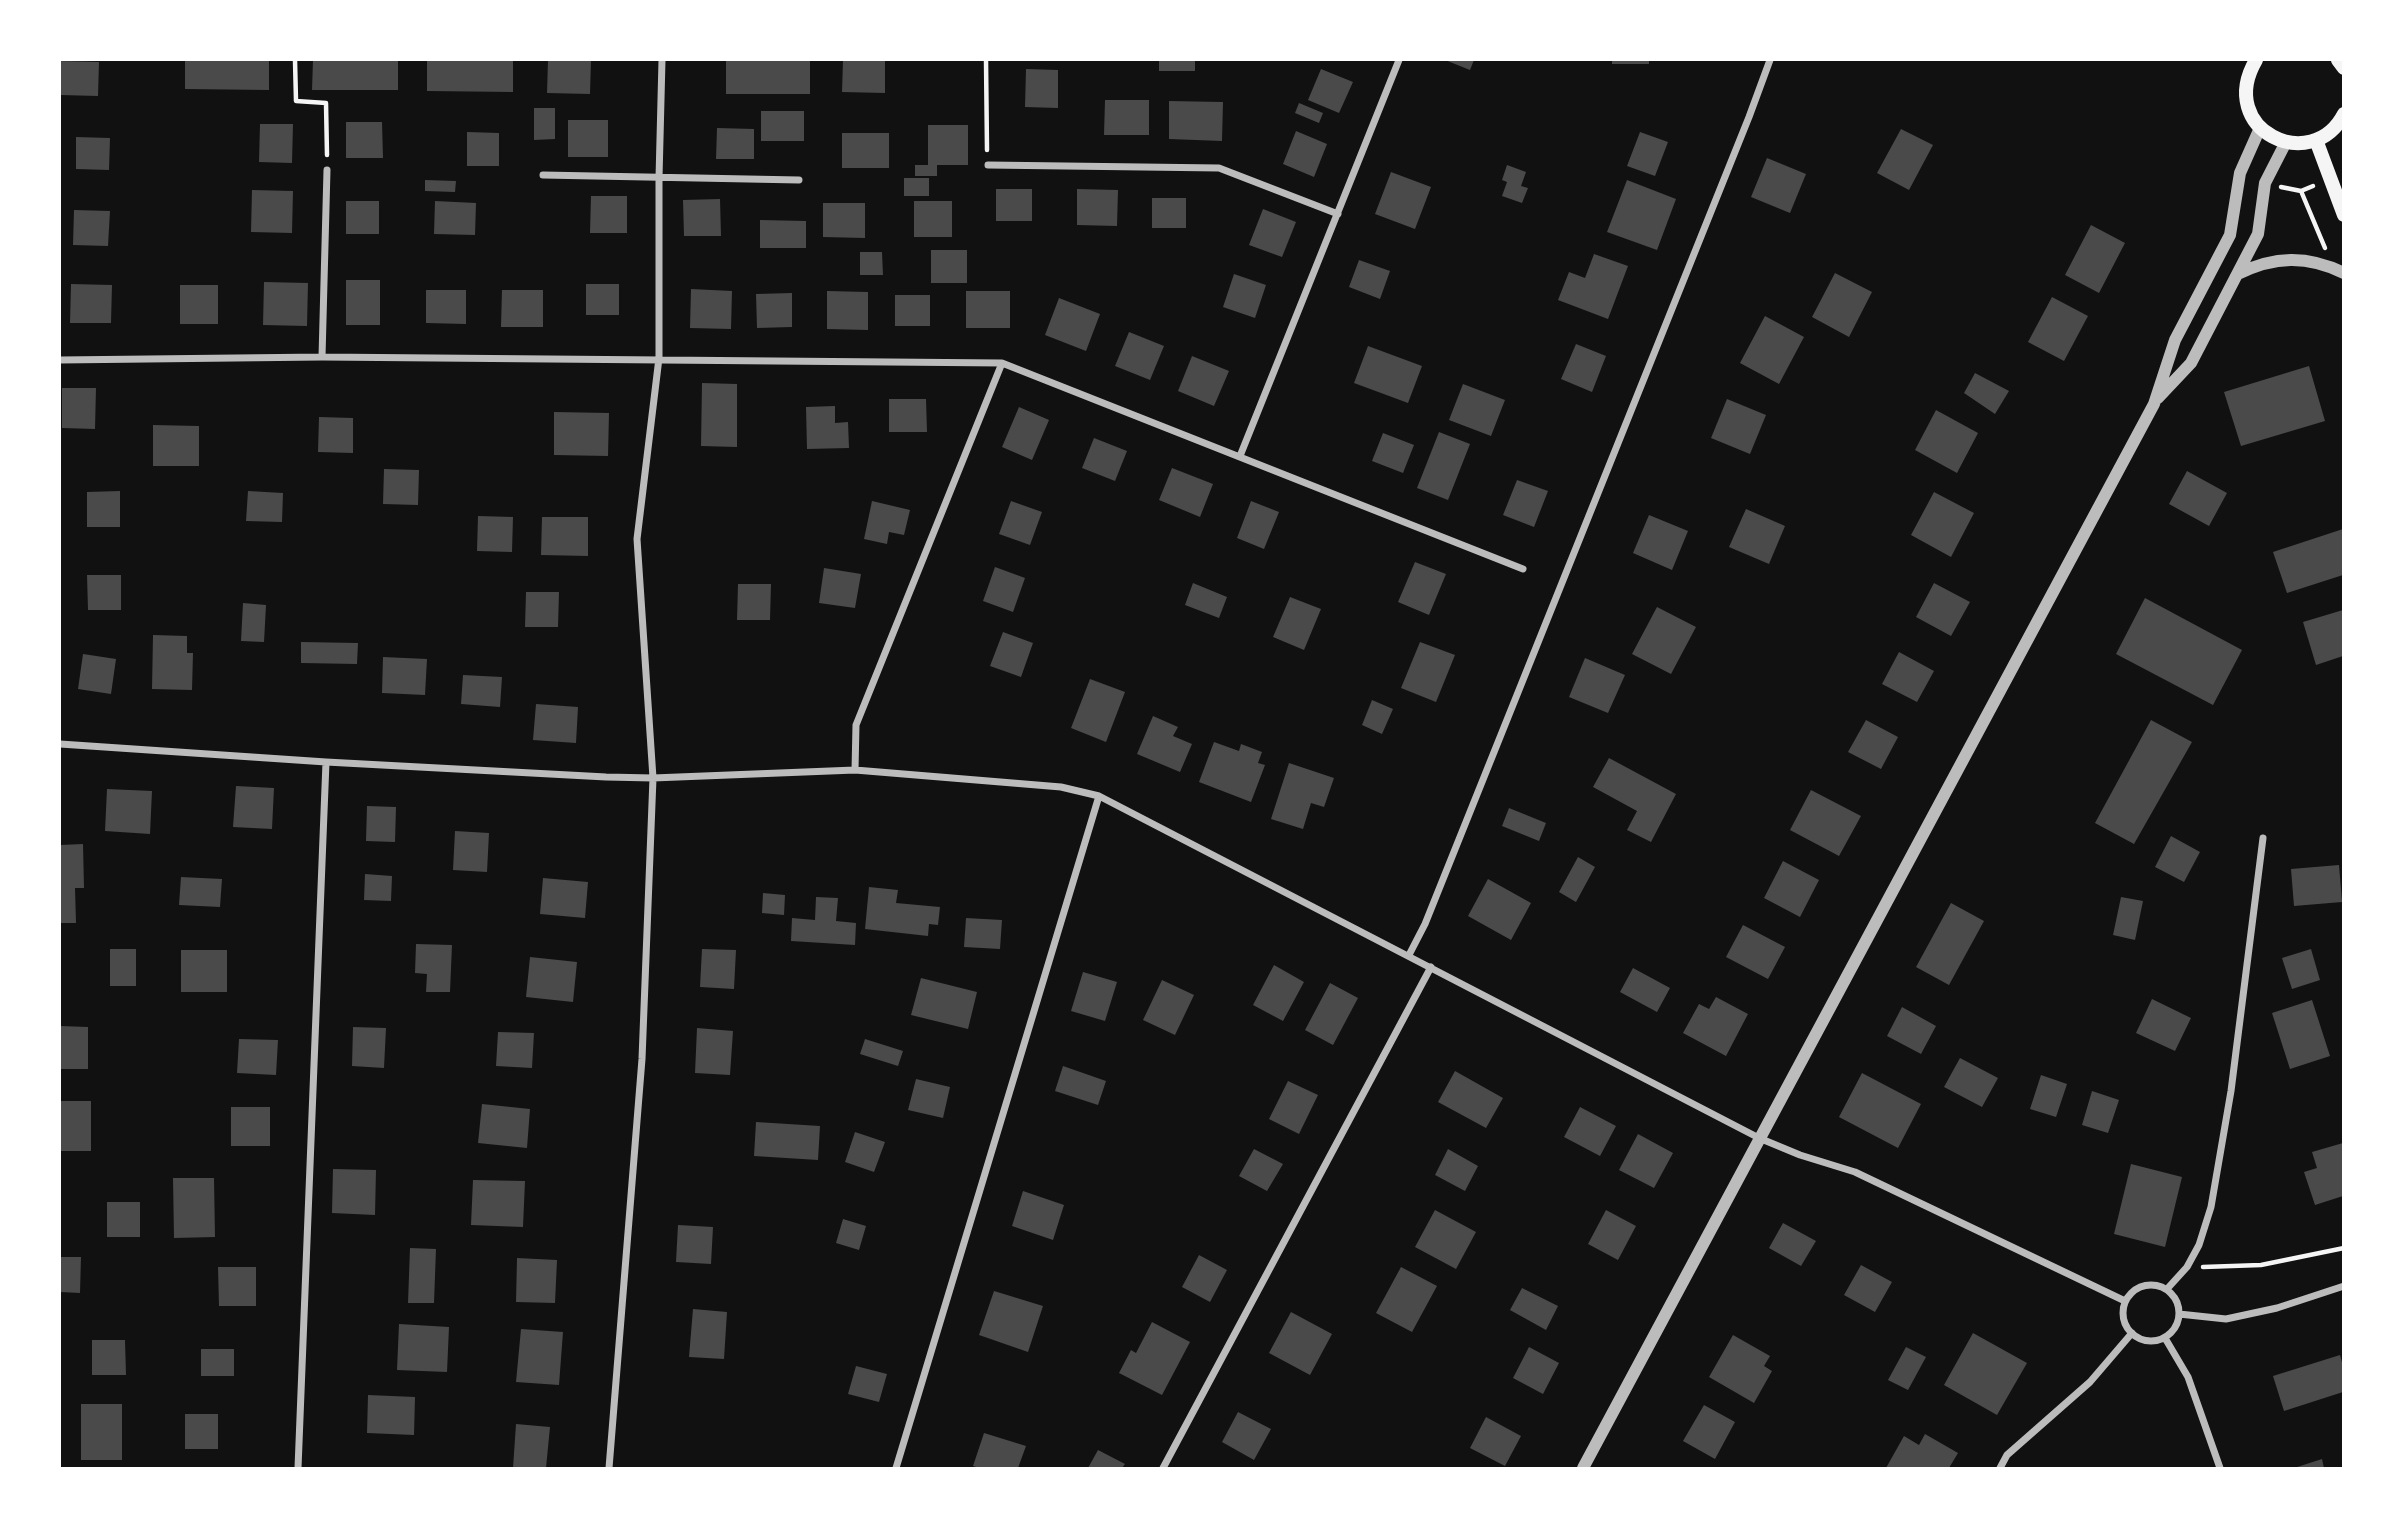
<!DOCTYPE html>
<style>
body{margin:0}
#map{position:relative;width:2403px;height:1528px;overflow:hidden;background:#111;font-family:Lato,sans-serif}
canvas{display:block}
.frame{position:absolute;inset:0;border:61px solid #fff;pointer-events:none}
</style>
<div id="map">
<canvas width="2403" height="1528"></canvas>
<div class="frame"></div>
</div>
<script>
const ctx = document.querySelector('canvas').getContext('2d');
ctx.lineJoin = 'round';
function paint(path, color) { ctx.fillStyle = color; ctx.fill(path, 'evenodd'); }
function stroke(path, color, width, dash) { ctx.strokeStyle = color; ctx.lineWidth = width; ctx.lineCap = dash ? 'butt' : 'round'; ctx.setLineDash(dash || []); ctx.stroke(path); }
const building = new Path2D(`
 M185 60H269V90L185 89Z
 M313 60H398V90H312Z
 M427 60H513V92L427 91Z
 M548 60H591L590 94 547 93Z
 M726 60H810V94H726Z
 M843 60H885V93L842 92Z
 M1159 60H1195V71H1159Z
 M1445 60H1474L1470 70Z
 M1612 60H1649V64H1612Z
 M60 61 99 62 98 96 60 95Z
 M1026 69 1058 70V108L1025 107Z
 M1321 69 1353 82 1339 113 1308 100Z
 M1105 100H1149V135H1104Z
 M1169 101 1223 102 1222 141 1169 139Z
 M1299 103 1323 113 1319 123 1295 113Z
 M534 108H555V139L534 140Z
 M761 111H804V141H761Z
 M568 120H608V157H568Z
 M346 122H382L383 158H346Z
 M260 124H293L292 163 259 162Z
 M928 125H968V165H937V176H915V165H928Z
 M717 128 754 129V159H716Z
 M1901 129 1933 145 1909 190 1877 173Z
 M1296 131 1327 144 1314 177 1283 164Z
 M467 132 499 133V166H467Z
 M1640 132 1668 142 1655 176 1627 166Z
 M842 133H889V168H842Z
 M76 137 110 138 109 170 76 169Z
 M1767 158 1806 174 1790 213 1751 197Z
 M1507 165 1526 172 1521 186 1528 188 1522 203 1502 196 1507 182 1502 180Z
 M1391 172 1431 187 1415 229 1375 214Z
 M904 178H929V196H904Z
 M425 180 456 181 455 192 425 191Z
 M1627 180 1676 199 1657 250 1607 232Z
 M996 189H1032V221H996Z
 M1077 189 1118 190 1117 226 1077 225Z
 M252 190 293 191 292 233 251 232Z
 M591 196H627V233H590Z
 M1152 198H1186V228H1152Z
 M720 199 721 236H684L683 200Z
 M346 201H379V234H346Z
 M435 201 476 203 475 235 434 234Z
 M914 201H952V237H914Z
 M823 203H865V238L823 237Z
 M1263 209 1296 222 1282 257 1249 245Z
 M74 210 110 211 108 246 73 245Z
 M760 220 806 221V248H760Z
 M2091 225 2125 243 2099 293 2065 275Z
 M931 250H967V283H931Z
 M860 252H882L883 275H860Z
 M1594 254 1628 266 1608 319 1558 300 1569 272 1585 278Z
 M1359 260 1390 271 1380 299 1349 287Z
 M1835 273 1872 292 1849 337 1812 317Z
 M1234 274 1266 285 1255 318 1223 307Z
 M346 280H380V325H346Z
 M264 282 308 283 307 326 263 325Z
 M71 284 112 285 111 323H70Z
 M586 284H619V315H586Z
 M180 285H218V324H180Z
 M691 289 732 291 731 329 690 328Z
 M426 290H466V324L426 323Z
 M502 290H543V327H501Z
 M827 291 868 292V330L827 329Z
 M966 291H1010V328H966Z
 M792 293V327L757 328 756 294Z
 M895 295H930V326H895Z
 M2052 297 2088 316 2064 361 2028 342Z
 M1059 298 1100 314 1086 351 1045 335Z
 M1765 316 1804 337 1779 384 1740 363Z
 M1129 332 1164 346 1150 380 1115 366Z
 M1576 344 1606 356 1592 392 1561 379Z
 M1368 346 1422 366 1408 403 1354 383Z
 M1192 356 1229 371 1214 406 1178 391Z
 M2309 366 2325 421 2241 446 2224 392Z
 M1975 373 2009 391 1995 414 1964 393Z
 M702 383 737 384V447L701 446Z
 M1463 384 1505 400 1491 436 1449 420Z
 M62 388H96L95 429 62 428Z
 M889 399H926L927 432H889Z
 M1727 399 1766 415 1750 454 1711 438Z
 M835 406V423L848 422 849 448 807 449 806 407Z
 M1019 407 1049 420 1032 460 1002 447Z
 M1936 410 1978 433 1957 473 1915 450Z
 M554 412 609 413 608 456 554 455Z
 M319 417 353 418V453L318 452Z
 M153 425 199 426V466H153Z
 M1439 432 1470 444 1448 500 1417 488Z
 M1383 433 1414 445 1403 473 1372 461Z
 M1094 438 1127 451 1115 481 1082 468Z
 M1172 468 1213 484 1200 517 1159 500Z
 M384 469 419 470 418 505 383 504Z
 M2187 471 2227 493 2209 526 2169 504Z
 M1517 480 1548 491 1534 527 1503 515Z
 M120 491V527H87V492Z
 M248 491 283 493 282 522 246 521Z
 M1934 492 1974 513 1951 557 1911 535Z
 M872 501 910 510 904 535 889 532 887 544 864 539Z
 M1011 501 1042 512 1030 545 999 534Z
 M1251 501 1279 512 1264 549 1237 538Z
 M1746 509 1785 526 1769 564 1729 547Z
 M1649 515 1688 531 1672 570 1633 553Z
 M478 516 513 517 512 552 477 551Z
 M542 517H588V556L541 555Z
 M2343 529V575L2287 593 2273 552Z
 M1415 562 1446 574 1429 615 1398 602Z
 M995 567 1025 578 1013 612 983 601Z
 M824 568 861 574 855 608 819 603Z
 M87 575H121V610H88Z
 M1193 583 1227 597 1219 618 1185 605Z
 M1934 583 1970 602 1951 636 1916 617Z
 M738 584H771L770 620H737Z
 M526 592H559L558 627H525Z
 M1290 597 1321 609 1304 650 1273 637Z
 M2145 598 2242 650 2213 705 2116 654Z
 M243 603 266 605 264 642 241 641Z
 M1657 607 1696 627 1671 674 1632 654Z
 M2343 610V656L2316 665 2303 622Z
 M1003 632 1033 643 1021 677 990 666Z
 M153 635 187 636V653H193L192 690 152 689Z
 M301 642 358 643 357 664 301 663Z
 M1420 642 1455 655 1436 702 1401 688Z
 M1899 652 1934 671 1917 702 1882 684Z
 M83 654 116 659 111 694 78 689Z
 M383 657 427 659 425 695 382 693Z
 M1585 658 1625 675 1608 713 1569 697Z
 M463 675 502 677 500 707 461 704Z
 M1090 679 1125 692 1106 742 1071 728Z
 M1372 700 1393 709 1382 734 1362 725Z
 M536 704 578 707 576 743 533 740Z
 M1153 716 1178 727 1173 736 1192 744 1180 772 1137 754Z
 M1866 720 1898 737 1881 769 1848 752Z
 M2151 720 2192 742 2134 844 2095 823Z
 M1214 742 1239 751 1241 744 1262 752 1258 763 1265 765 1251 802 1199 782Z
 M1609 758 1676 794 1651 842 1627 830 1637 811 1593 787Z
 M1289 763 1334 778 1324 807 1311 803 1303 829 1271 819Z
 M236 786 274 788 272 829 233 827Z
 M107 789 152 791 150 834 105 831Z
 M1811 790 1861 816 1839 856 1790 830Z
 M367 806 396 807 395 842 366 841Z
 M1509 808 1546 823 1539 841 1502 826Z
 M455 831 489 833 487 872 453 870Z
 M2171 836 2200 852 2184 882 2155 867Z
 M83 844 84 888H75L76 923H60V845Z
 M1578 857 1595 867 1576 902 1559 892Z
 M1783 861 1819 880 1800 917 1764 898Z
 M2339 865 2342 902 2294 906 2291 869Z
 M365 874 392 876 391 901 364 900Z
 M181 877 222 879 220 907 179 905Z
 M543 878 588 882 585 918 540 914Z
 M1488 879 1531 903 1511 940 1468 916Z
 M869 887 898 890 896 903 940 907 938 925 929 924 928 936 865 929Z
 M763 893 785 895 784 915 762 913Z
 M816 897 838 898 836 921 856 923 855 945 791 941 792 918 815 920Z
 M2121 897 2143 901 2135 940 2113 935Z
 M1951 903 1984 921 1949 985 1916 967Z
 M966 918 1002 920 1000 949 964 947Z
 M1743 925 1785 947 1768 979 1726 957Z
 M416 944 452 945 450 992H426L427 974 415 973Z
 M110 949H136V986H110Z
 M702 949 736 950 734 989 700 987Z
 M2311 949 2320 980 2292 989 2282 958Z
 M181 950H227V992H181Z
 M530 957 577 962 573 1002 526 997Z
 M1274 965 1304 982 1283 1021 1253 1005Z
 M1633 968 1670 988 1657 1012 1620 992Z
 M1083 972 1117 982 1105 1021 1071 1011Z
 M921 978 977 992 968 1029 911 1015Z
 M1162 980 1194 995 1175 1035 1143 1020Z
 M1330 983 1358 998 1333 1045 1305 1030Z
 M1716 997 1748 1014 1726 1056 1683 1033 1699 1004 1709 1009Z
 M2152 999 2191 1018 2175 1051 2136 1033Z
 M2312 1000 2330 1056 2290 1069 2272 1013Z
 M1902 1007 1936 1026 1921 1054 1887 1036Z
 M60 1026 88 1027V1069H60Z
 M353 1027 386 1028 384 1068 352 1066Z
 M697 1028 733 1031 730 1075 695 1073Z
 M498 1032 534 1033 532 1068 496 1066Z
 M239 1039 278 1040 276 1075 237 1073Z
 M865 1039 903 1051 898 1066 860 1054Z
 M1960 1058 1998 1078 1982 1107 1944 1087Z
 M1063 1066 1106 1081 1098 1105 1055 1091Z
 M1455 1071 1503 1098 1486 1128 1438 1102Z
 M1862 1073 1921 1104 1898 1148 1839 1117Z
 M2041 1075 2067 1084 2056 1117 2030 1109Z
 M916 1079 950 1087 943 1118 908 1110Z
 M1288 1081 1318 1095 1299 1134 1269 1119Z
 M2092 1091 2119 1100 2108 1133 2082 1125Z
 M60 1101H91V1151H60Z
 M482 1104 530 1109 527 1148 478 1143Z
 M231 1107H270V1146H231Z
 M1580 1107 1616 1126 1600 1156 1564 1137Z
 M756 1122 820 1126 818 1160 754 1156Z
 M855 1132 885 1142 874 1172 845 1162Z
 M1638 1134 1673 1153 1654 1188 1619 1170Z
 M2343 1143V1196L2315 1205 2304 1172 2317 1168 2312 1152Z
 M1254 1149 1283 1164 1267 1191 1239 1176Z
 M1448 1149 1478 1166 1465 1191 1435 1175Z
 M2131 1164 2182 1177 2165 1247 2114 1234Z
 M333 1169 376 1170 375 1215 332 1213Z
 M173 1178H214L215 1237 174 1238Z
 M473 1180 525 1181 523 1227 471 1225Z
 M1023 1191 1064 1205 1053 1240 1012 1226Z
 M107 1202H140V1237H107Z
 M1435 1210 1476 1232 1456 1269 1415 1247Z
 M1606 1210 1636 1226 1618 1260 1588 1244Z
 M843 1219 866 1226 859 1250 836 1243Z
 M1783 1223 1816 1241 1801 1266 1769 1248Z
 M678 1225 713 1227 711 1264 676 1262Z
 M410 1248 436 1249 434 1303H408Z
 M1199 1255 1227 1270 1210 1302 1182 1287Z
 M60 1257H81L80 1293 60 1292Z
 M517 1258 557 1260 555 1303 516 1302Z
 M1861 1265 1892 1282 1875 1312 1844 1295Z
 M218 1267H256V1306H219Z
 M1401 1267 1437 1286 1412 1332 1376 1313Z
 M1522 1288 1558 1306 1546 1330 1510 1310Z
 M994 1291 1043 1306 1028 1352 979 1335Z
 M693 1309 727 1312 724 1359 689 1357Z
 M1291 1312 1332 1334 1310 1375 1269 1353Z
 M1152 1322 1190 1342 1162 1395 1119 1373 1131 1350 1136 1353Z
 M399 1324 449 1327 447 1372 397 1370Z
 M521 1329 563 1332 559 1385 516 1382Z
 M1973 1333 2027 1363 1997 1415 1944 1385Z
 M1733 1335 1770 1356 1764 1366 1772 1371 1754 1403 1709 1377Z
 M92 1340H125L126 1375H92Z
 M1529 1347 1559 1363 1543 1394 1513 1378Z
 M1906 1347 1926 1357 1908 1390 1888 1380Z
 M201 1349H234V1376H201Z
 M2340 1355 2343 1366V1392L2284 1411 2273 1376Z
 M856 1366 887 1374 879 1402 848 1394Z
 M368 1395 415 1397 414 1435 367 1433Z
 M81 1404H122V1460H81Z
 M1704 1405 1735 1422 1715 1459 1683 1441Z
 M1238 1412 1271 1429 1254 1460 1222 1442Z
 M185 1414H218V1449H185Z
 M1486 1417 1521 1436 1505 1466 1470 1448Z
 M516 1424 550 1427 546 1468H513Z
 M984 1433 1026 1446 1018 1468H979L973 1466Z
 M1925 1434 1958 1453 1949 1468H1886L1904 1436 1919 1445Z
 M1098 1450 1125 1464 1122 1468H1088Z
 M2322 1459 2324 1468H2294Z`);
const path = new Path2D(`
 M295 60 296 101 326 103 327 155
 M986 60 987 150
 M2281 187 2301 191 2313 186
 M2301 191 2325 248
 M2203 1267 2261 1265 2344 1248`);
const minor = new Path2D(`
 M988 165 1219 168 1338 214
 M543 175 799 180
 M322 357 327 170
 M60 360 322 357 1002 363 1523 569
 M1240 456 1399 60
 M60 744 326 762 606 777 653 778 855 770 1061 787 1099 796 1759 1138 1800 1155 1855 1172 2125 1301
 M855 770 856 725 1002 363
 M1409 955 1425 924 1749 117 1770 60
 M2123 1313a28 28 0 1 1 56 0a28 28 0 1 1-56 0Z
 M2167 1289 2187 1267 2199 1245 2211 1207 2231 1091 2263 838
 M2179 1314 2226 1319 2277 1308 2344 1286
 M2165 1338 2188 1377 2220 1468
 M298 1468 326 762
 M609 1468 642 1059 653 778 637 539 659 358V178L662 60
 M896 1468 1099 796
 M1163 1468 1431 967
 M2000 1468 2007 1455 2090 1382 2132 1333`);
const tertiary = new Path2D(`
 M2238 274C2274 256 2307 255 2344 273
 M2158 398 2191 363 2258 234 2265 183 2286 142
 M1583 1468 2154 404 2175 340 2230 235 2240 173 2260 128`);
const secondary = new Path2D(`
 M2256 60C2215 130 2312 176 2344 114
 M2338 60 2344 68
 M2316 140 2344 215`);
paint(building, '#4a4a4a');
stroke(path, '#f5f5f5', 4.5);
stroke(minor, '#bcbcbc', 7);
stroke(tertiary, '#bcbcbc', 12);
stroke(secondary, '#f5f5f5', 14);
</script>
